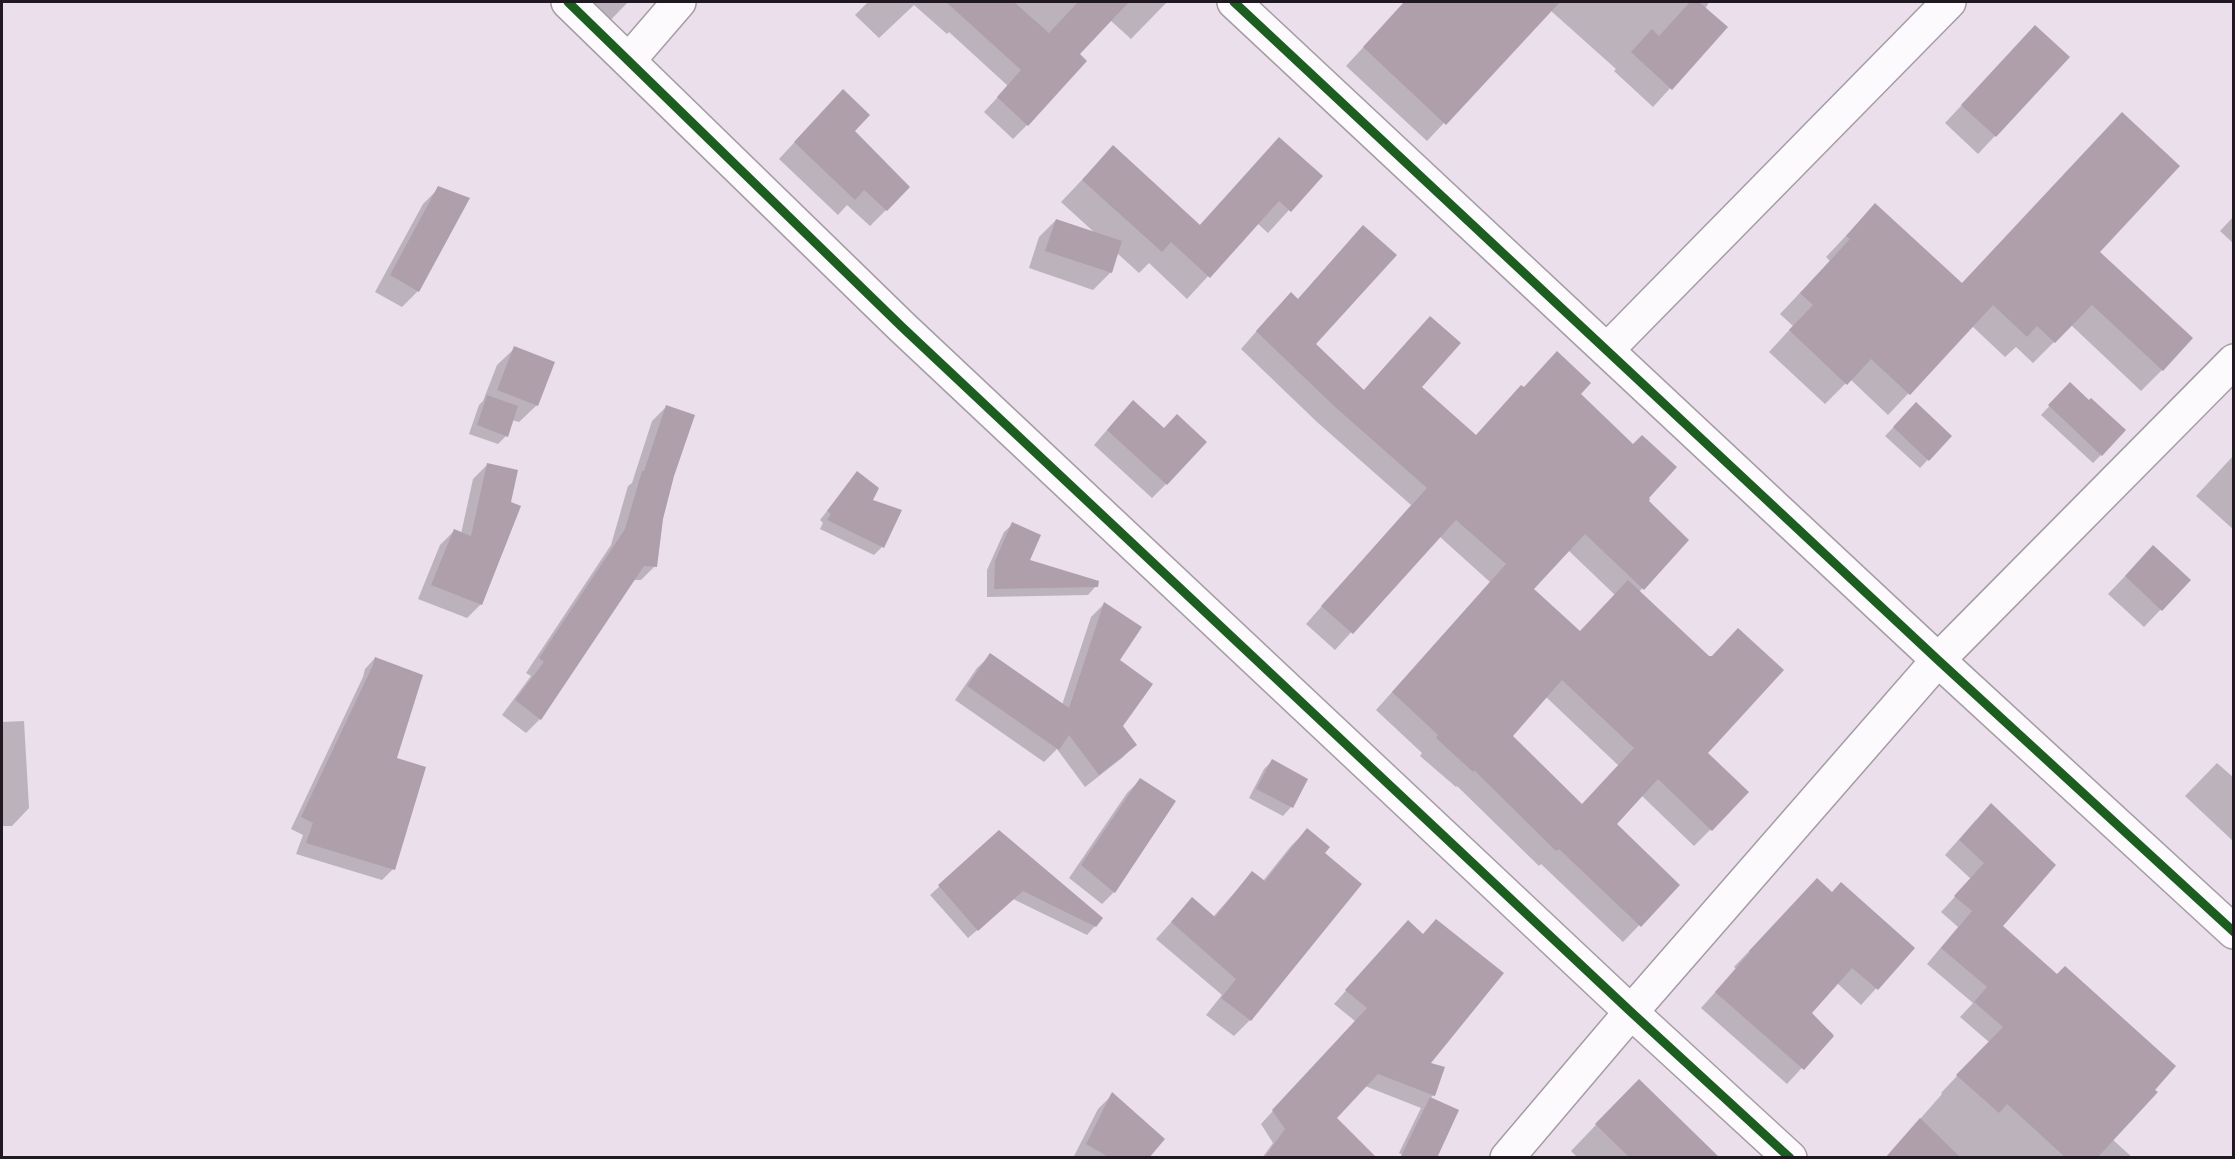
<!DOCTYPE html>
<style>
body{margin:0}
#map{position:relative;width:2235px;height:1159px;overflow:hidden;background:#eadfeb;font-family:Ubuntu,sans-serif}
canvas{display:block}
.frame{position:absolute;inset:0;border:3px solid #201921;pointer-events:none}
</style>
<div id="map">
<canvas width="2235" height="1159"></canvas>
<div class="frame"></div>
</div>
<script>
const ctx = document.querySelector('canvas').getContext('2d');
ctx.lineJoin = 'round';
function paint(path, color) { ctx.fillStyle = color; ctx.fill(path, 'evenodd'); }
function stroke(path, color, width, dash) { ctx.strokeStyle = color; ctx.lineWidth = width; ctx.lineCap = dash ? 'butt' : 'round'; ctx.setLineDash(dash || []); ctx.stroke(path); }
const shadow = new Path2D(`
 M566 2H628L601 30Z
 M868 2H1167L1131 39 1110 20 1078 54 1027 125 1013 139 984 112 1008 86 949 32 947 34 914 5 879 38 855 15Z
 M1405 2H1709L1705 9 1726 27 1653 107 1614 71 1616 69 1550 10 1427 141 1346 66Z
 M2035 27 2068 58 1978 154 1945 123Z
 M827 107 853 131 886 210 870 226 847 205 838 215 779 159Z
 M1279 139 1320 176 1268 233 1257 223 1187 299 1149 263 1139 273 1117 253 1111 272 1093 290 1029 268 1039 237 1056 220 1095 233 1061 202 1113 147 1199 226Z
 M439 188 418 291 402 307 375 292 423 204Z
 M1875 205 1961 285 2098 252 2162 370 2141 391 2071 325 2033 363 2016 347 2005 357 1972 326 1888 415 1850 379 1825 404 1769 352 1793 326 1780 314 1830 261 1826 257Z
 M2234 216V244L2220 231Z
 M1347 244 1314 344 1363 391 1414 334 1420 387 1475 436 1579 394 1647 498V501L1687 540 1639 592 1706 753 1711 829 1694 846 1641 795 1615 824 1678 885 1623 942 1541 864 1539 866 1457 786 1456 787 1420 756 1422 753 1376 710 1490 582 1439 536 1335 650 1306 624 1411 505 1317 422 1241 349 1274 311 1297 300ZM1568 550 1615 595 1580 633 1532 589ZM1546 697 1619 766 1582 805 1511 736Z
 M515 348 537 405 519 422 512 420 506 436 498 444 469 434 479 405 483 401 497 365Z
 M2070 384 2101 455 2093 463 2041 415Z
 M1916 404 1950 436 1920 468 1885 436Z
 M666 407 673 475 661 518 655 566 641 580H633L540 719 526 733 502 715 531 676 526 673 611 545 628 486 632 483 652 421Z
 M1119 416 1166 484 1152 498 1094 445Z
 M2234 455V530L2196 496Z
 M487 465 481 604 467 618 418 599 440 545 454 531 461 534 473 479Z
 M857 473 870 501 882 547 874 555 820 529 823 523 820 520Z
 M1013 524 1028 561 1096 586 1088 595 987 597V570L1004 532Z
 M2153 547 2189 580 2144 627 2108 594Z
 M1104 604 1118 661 1121 726 1135 745 1122 758 1085 787 1057 749 1044 762 955 700 977 668 991 655 1062 705 1091 617Z
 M375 658 395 759 393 869 382 880 296 854 303 835 291 829 363 677 365 669Z
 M24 721 29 808 12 826H2V722Z
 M1272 761 1306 779 1291 807 1283 816 1249 798 1264 769Z
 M2217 763 2234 778V842L2185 796Z
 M1140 780 1114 892 1102 904 1069 878 1127 793Z
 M1976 820 2001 926 2112 1139 2133 1158H1886L1942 1094 1941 1093 1989 1042 1960 1017 1973 1003 1927 964 1958 927 1941 912 1971 879 1945 855Z
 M1307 830 1323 854 1360 884 1250 1020 1234 1036 1206 1015 1222 995 1156 939 1192 899 1213 917 1252 873 1263 881 1291 846Z
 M999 832 1095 926 1087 935 1013 899 968 938 930 895Z
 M1832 894 1913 948 1861 1005 1837 983 1810 1013 1833 1034 1787 1084 1701 1008 1736 969 1734 967 1802 895Z
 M1396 935 1429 1063 1434 1095 1430 1098 1409 1158 1399 1153 1421 1108 1365 1086 1335 1118 1375 1158H1262L1273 1143 1261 1124 1355 1021 1334 1004Z
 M1112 1095 1147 1158H1073L1098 1109Z
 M1614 1106 1718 1157 1578 1158 1571 1151Z`);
const building = new Path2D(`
 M946 2H1014L1049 33 1078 2H1129L1080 54 1087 61 1028 126 997 97 1021 70Z
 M1404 2H1560L1446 125 1363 47Z
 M1690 2H1699L1728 27 1672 90 1631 52 1652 29 1659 36Z
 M2035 25 2070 57 1996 137 1961 105Z
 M843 89 870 115 855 131 910 187 887 211 864 190 855 200 794 142Z
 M2122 112 2180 166 2100 252 2193 338 2163 371 2092 305 2055 343 2037 326 2027 337 1993 305 1910 395 1871 359 1847 385 1789 330 1813 305 1800 293 1850 239 1846 236 1875 203 1962 283Z
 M1279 137 1323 176 1291 212 1279 201 1210 278 1171 242 1162 252 1082 180 1113 145 1200 225Z
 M438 186 470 198 419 292 390 275Z
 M1056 219 1122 241 1112 273 1045 251Z
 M1363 225 1397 255 1316 344 1364 390 1430 316 1461 343 1422 387 1476 435 1521 385 1524 387 1557 351 1591 383 1581 394 1633 444 1642 435 1677 467 1649 498 1650 499 1649 501 1689 540 1644 590 1585 534 1534 589 1580 631 1628 580 1709 656H1712L1738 628 1784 670 1708 753 1749 792 1712 831 1658 779 1617 824 1680 885 1641 927 1559 849 1556 851 1474 770 1473 772 1436 738 1438 735 1392 692 1506 564 1456 520 1353 634 1321 606 1427 488 1334 406 1256 331 1291 292 1298 299ZM1562 680 1634 748 1582 804 1513 736Z
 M514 346 555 362 538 406 497 390Z
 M2070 382 2089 400 2091 398 2126 430 2102 456 2048 405Z
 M487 395 518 406 508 437 477 425Z
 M1133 400 1164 428 1177 414 1207 442 1167 485 1107 430Z
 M1916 402 1952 436 1929 461 1893 427Z
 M666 405 695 415 674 476 663 519 657 567 644 566 541 720 515 700 544 662 539 658 625 529 642 471H644Z
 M487 463 518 470 511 502 521 506 482 605 431 585 454 529 471 536Z
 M857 471 879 488 873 500 902 510 884 548 827 520 831 514 827 511Z
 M1012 522 1041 535 1030 560 1099 581 1098 587 994 589 995 561Z
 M2153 545 2191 580 2162 611 2125 576Z
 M1104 602 1142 627 1120 660 1153 684 1123 726 1137 745 1099 775 1069 735 1059 750 967 686 990 653 1069 708Z
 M375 657 423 675 397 758 426 767 395 870 306 843 313 823 301 817 373 665Z
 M1272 759 1308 779 1293 808 1256 789Z
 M1140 778 1176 801 1115 893 1081 865Z
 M1991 803 2056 865 2003 926 2057 974 2065 966 2176 1066 2155 1090 2158 1092 2097 1158H2066L2007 1104 1999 1113 1956 1075 2003 1027 1974 1002 1987 987 1941 948 1972 911 1954 896 1984 863 1959 840Z
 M1307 828 1330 847 1325 853 1362 884 1251 1021 1221 998 1236 979 1171 922 1192 897 1215 917 1252 871 1265 881Z
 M999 830 1103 918 1096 927 1023 891 978 931 938 885Z
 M1817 878 1832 892 1841 882 1915 948 1878 990 1852 968 1812 1013 1834 1036 1804 1070 1715 992 1750 952 1749 951Z
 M1436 919 1504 973 1431 1063 1445 1067 1435 1096 1378 1074 1337 1118 1377 1158H1264L1285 1129 1272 1110 1367 1008 1345 990 1408 920 1423 934Z
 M1639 1079 1720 1158H1630L1595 1124Z
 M1112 1092 1165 1139 1149 1158H1110L1086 1144Z
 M1430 1097 1459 1110 1437 1158H1400Z
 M1920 1118 1961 1158H1885Z`);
const minor = new Path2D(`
 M568 2 902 327 1631 1012 1790 1158
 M1234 2 1938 660 2234 932
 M629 60 679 2
 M1607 350 1949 2
 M1507 1158 1631 1012 1938 660 2234 361`);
const cycleway = new Path2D(`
 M568 2 902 327 1631 1012 1790 1158
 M1234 2 1938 660 2234 932`);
paint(shadow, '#0003');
paint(building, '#ae9fab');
stroke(minor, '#a59ca6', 36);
stroke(minor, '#fcfafc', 33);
stroke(cycleway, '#1b5e20', 9);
</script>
